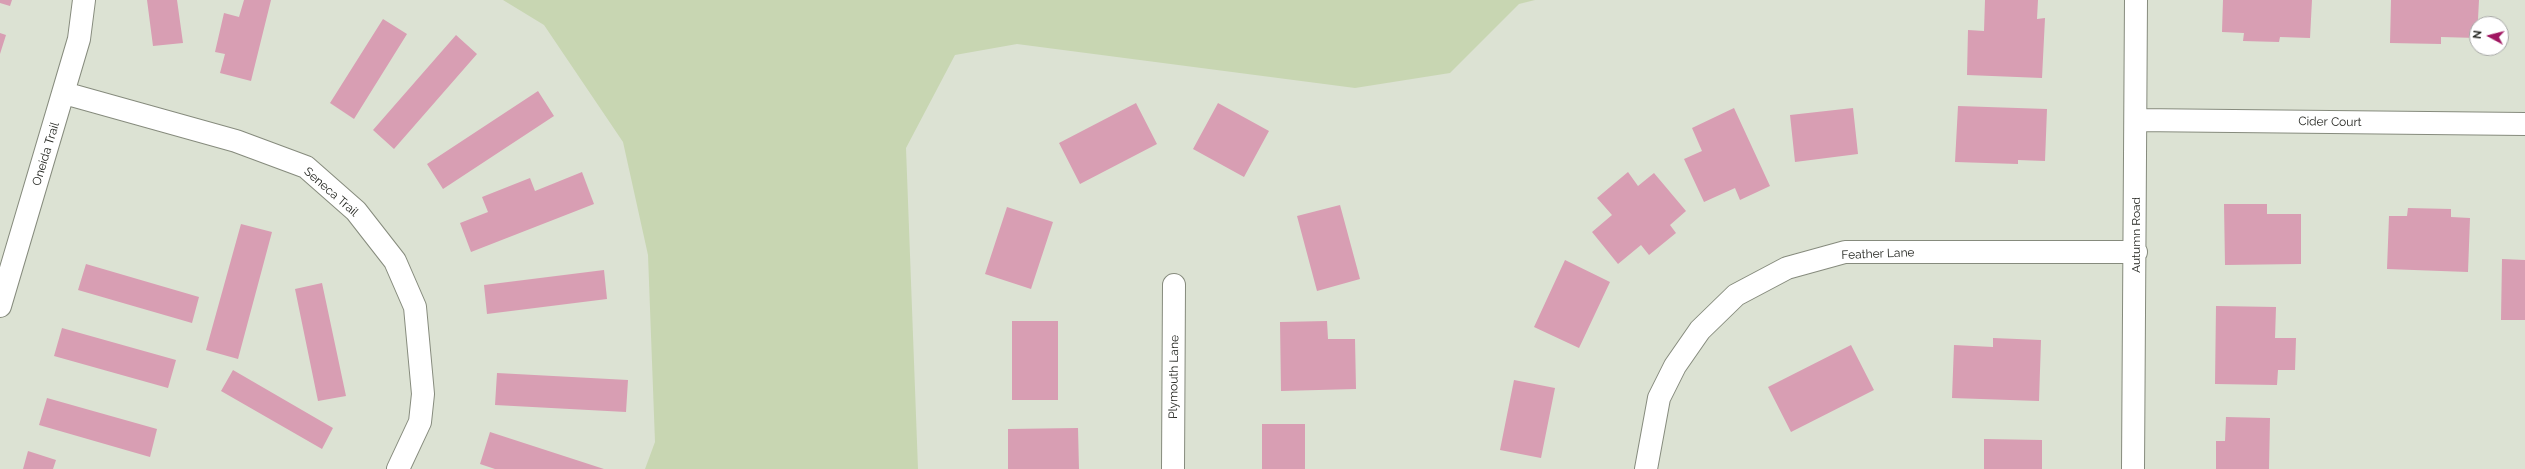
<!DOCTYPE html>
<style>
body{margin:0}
#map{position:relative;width:2525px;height:469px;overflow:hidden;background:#dce2d3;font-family:Raleway,sans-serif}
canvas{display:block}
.north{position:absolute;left:2469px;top:16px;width:40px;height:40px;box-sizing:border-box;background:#fff;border:1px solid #a7a8a6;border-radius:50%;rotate:277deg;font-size:11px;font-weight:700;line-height:16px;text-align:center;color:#242621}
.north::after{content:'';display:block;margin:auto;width:14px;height:18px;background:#a01661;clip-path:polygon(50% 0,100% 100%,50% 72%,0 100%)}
</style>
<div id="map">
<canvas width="2525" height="469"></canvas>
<div class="north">N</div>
</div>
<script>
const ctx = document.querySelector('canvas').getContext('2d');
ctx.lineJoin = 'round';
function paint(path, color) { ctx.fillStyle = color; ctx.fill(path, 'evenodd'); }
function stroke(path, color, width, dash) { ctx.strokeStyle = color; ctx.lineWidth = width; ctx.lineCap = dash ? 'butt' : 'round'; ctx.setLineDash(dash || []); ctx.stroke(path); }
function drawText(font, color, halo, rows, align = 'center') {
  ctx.font = font + ' Raleway,sans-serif'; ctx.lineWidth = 3; ctx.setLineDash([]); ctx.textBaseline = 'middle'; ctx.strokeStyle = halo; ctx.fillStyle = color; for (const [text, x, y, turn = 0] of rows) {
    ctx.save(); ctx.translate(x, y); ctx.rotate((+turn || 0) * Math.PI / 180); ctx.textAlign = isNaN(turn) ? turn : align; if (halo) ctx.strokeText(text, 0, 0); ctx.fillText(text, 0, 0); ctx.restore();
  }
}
const green = new Path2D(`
 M503 0H1535L1519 4 1450 73 1355 88 1017 44 955 55 906 148 918 469H645L655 442 648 255 623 142 544 25Z`);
const building = new Path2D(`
 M0 0H12L10 6 0 3Z
 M147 0H177L183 43 153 46Z
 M244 0H271L251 81 220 73 225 54 215 52 224 13 239 17Z
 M1985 0H2038L2037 19 2045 18 2042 78 1967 75 1968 30 1984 31Z
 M2223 0H2312L2310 38 2280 37 2279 42 2243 41 2244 33 2222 32Z
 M2391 0H2479L2477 38 2441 37V44L2390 43Z
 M383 19 407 34 354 119 330 103Z
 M0 33 6 35 0 54Z
 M456 35 477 54 394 149 373 130Z
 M538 91 554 116 443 189 427 164Z
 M1136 103 1157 144 1080 184 1059 143Z
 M1218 103 1269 131 1244 177 1193 149Z
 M1958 106 2047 109 2045 161 2018 160V164L1955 162Z
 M1734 108 1770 186 1740 200 1735 188 1704 202 1684 159 1702 151 1692 128Z
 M1853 108 1858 154 1795 162 1790 115Z
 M582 172 594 204 471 252 460 223 488 212 482 197 530 178 535 191Z
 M1628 172 1638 186 1654 173 1686 211 1670 225 1676 233 1649 255 1641 245 1618 264 1592 232 1612 215 1597 198Z
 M2224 204H2267V214H2301V264L2225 265Z
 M1340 205 1360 279 1317 291 1297 216Z
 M1007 207 1053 222 1031 289 985 274Z
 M2408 208 2451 209V217L2470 218 2468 272 2387 269 2389 216H2407Z
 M241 224 272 232 238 359 206 350Z
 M2502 259 2525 260V320H2501Z
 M1565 260 1610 282 1579 348 1534 327Z
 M86 264 199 297 192 323 78 290Z
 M604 270 607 299 487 314 484 285Z
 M322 283 346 396 318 401 295 289Z
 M2216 306 2276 307 2275 338H2296L2295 370H2278L2277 385 2215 384Z
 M1012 321H1058V400H1012Z
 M1327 321 1328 339H1355L1356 389 1281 391 1280 322Z
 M62 328 176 360 168 388 54 356Z
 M1993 338 2041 340 2039 401 1952 398 1954 345 1993 347Z
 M1851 345 1874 390 1791 432 1768 387Z
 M233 370 333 428 322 449 221 391Z
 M497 373 628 380 626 412 495 405Z
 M1514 380 1555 388 1541 458 1500 450Z
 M47 398 157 429 150 457 39 425Z
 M2226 417 2270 418 2269 469H2216V441H2225Z
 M1262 424H1305V469H1262Z
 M1078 428 1079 469H1008V429Z
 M490 432 604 469H495L480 464Z
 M1984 439 2042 440V469H1984Z
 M28 451 56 460 53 469H23Z`);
const street = new Path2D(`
 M64 93 236 141 306 167 356 211 395 261 415 307 423 394 420 422 398 469
 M2136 120 2525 124
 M0 306 79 39 84 0
 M1173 469 1174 285
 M1646 469 1659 398 1675 366 1700 330 1736 295 1787 268 1845 252H2136
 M2133 469 2136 0`);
const streetNames = [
 ["Cider Court",2330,122,1],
 ["Oneida Trail",46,154,-73],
 ["Seneca Trail",331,192,41],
 ["Autumn Road",2136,235,-90],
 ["Feather Lane",1878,254,-2],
 ["Plymouth Lane",1174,377,-89]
];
paint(green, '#c8d6b2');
paint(building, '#d89eb3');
stroke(street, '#868b7d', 24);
stroke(street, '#fff', 22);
drawText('12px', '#242621', '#fff', streetNames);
</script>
